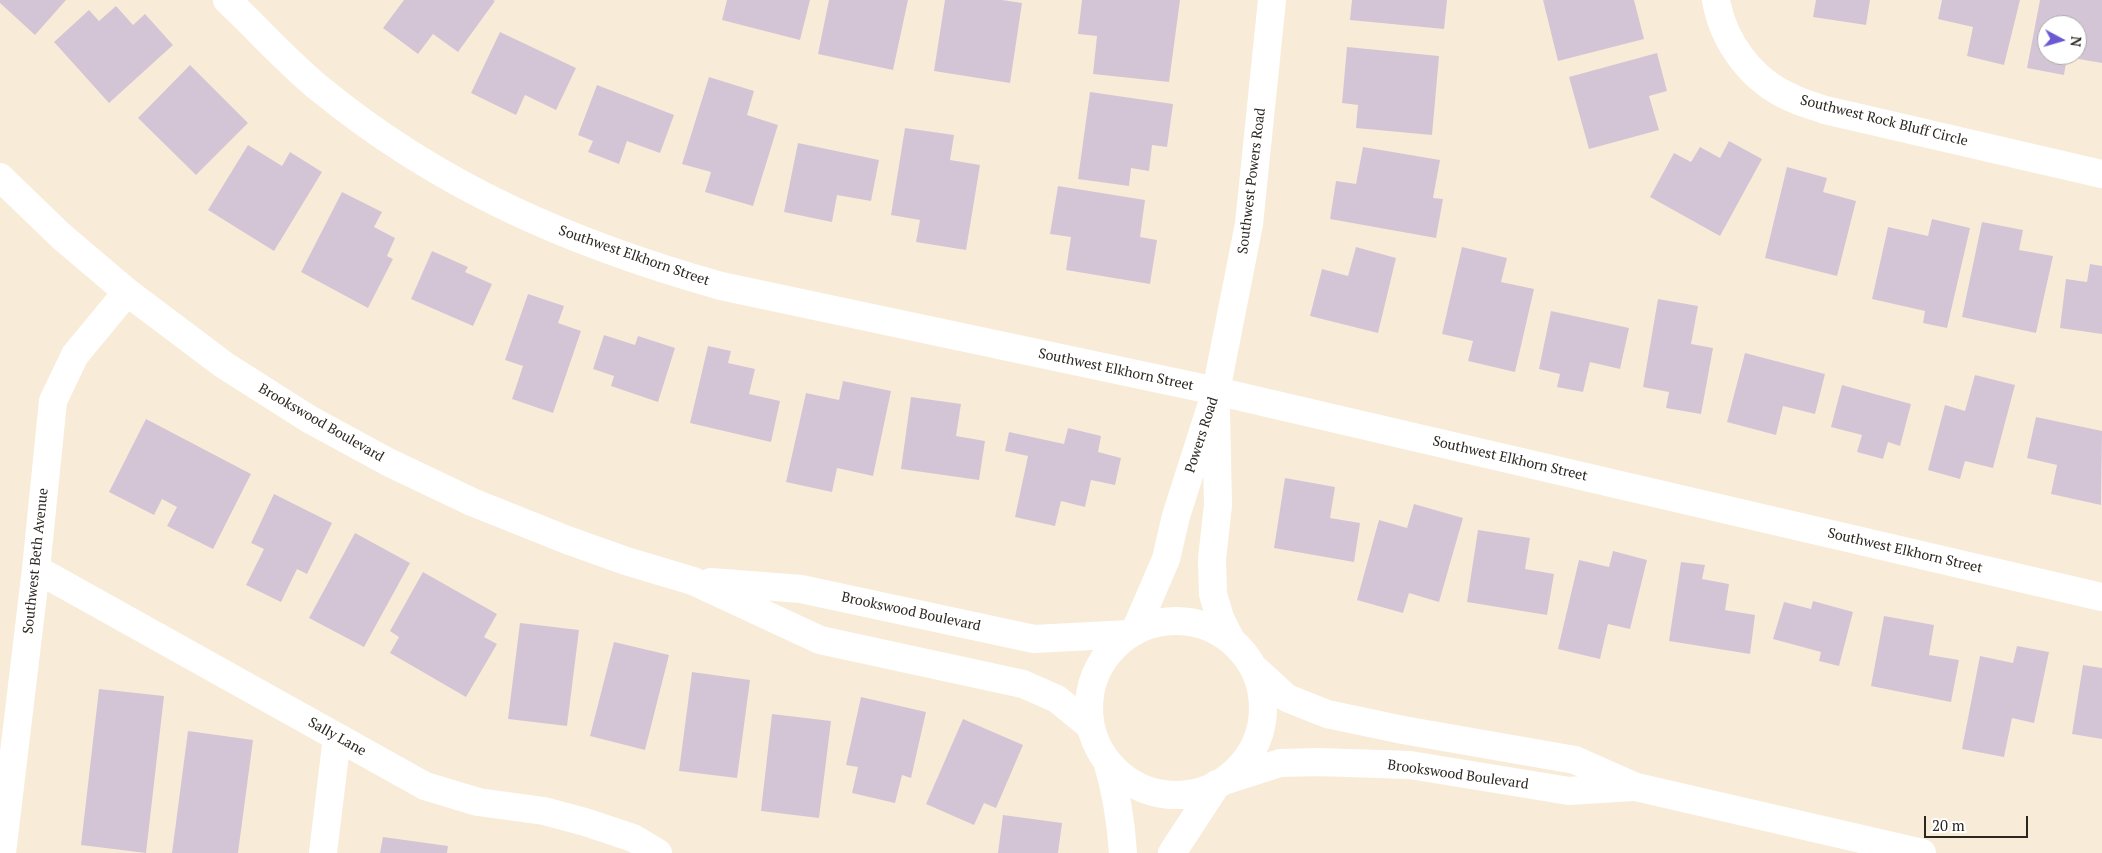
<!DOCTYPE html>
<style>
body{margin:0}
#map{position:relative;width:2102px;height:853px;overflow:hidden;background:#f8ecd9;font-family:"PT Serif",serif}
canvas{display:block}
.north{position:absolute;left:2037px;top:15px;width:50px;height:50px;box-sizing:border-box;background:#fff;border:1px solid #aaa9a6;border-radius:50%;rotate:96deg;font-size:14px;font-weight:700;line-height:20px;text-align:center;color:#2b2720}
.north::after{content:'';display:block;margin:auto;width:18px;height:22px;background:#6b59d3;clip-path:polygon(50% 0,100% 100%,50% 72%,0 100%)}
.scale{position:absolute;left:1924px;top:816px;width:104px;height:22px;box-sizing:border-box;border:2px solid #2b2720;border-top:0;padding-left:6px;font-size:15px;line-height:18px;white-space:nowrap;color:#2b2720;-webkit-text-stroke:4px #fff;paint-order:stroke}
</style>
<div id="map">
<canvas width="2102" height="853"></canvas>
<div class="north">N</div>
<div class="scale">20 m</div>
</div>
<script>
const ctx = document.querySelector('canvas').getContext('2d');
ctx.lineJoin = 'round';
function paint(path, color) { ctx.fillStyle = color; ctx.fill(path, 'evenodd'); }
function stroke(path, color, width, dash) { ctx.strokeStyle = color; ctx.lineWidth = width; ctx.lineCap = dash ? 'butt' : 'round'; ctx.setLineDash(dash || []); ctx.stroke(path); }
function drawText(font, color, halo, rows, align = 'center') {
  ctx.font = font + ' "PT Serif",serif'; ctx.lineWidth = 4; ctx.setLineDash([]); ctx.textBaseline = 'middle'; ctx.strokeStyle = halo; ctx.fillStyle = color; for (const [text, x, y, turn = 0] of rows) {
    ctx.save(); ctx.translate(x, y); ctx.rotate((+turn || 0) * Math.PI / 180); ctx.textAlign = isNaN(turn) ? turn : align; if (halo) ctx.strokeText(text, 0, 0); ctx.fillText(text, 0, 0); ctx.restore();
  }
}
const building = new Path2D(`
 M0 0H66L35 35 0 3Z
 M404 0H493L495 1 458 52 433 34 418 54 383 28Z
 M727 0H810L800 40 722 20Z
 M829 0H908L893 70 818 54Z
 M945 0H1002L1022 3 1010 83 934 71Z
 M1082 0H1180L1169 82 1093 74 1097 36 1078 34Z
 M1352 0H1447L1444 29 1350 20Z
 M1543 0H1634L1644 39 1558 61Z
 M1816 0H1870L1866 25 1813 17Z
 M1942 0H2020L2004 65 1967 56 1973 27 1938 19Z
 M2040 0H2102V63L2067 57 2064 75 2027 68ZM2047 25H2077V55H2047Z
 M116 6 133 25 145 14 173 45 109 103 54 42 89 10 99 21Z
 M500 32 576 68 556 110 525 95 516 115 471 93Z
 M1347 47 1439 56 1432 135 1356 128 1358 105 1342 103Z
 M1657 53 1667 91 1649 96 1659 130 1589 149 1569 77Z
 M190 65 248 123 196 175 138 118Z
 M709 77 754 91 747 115 778 125 753 206 705 192 711 172 682 164Z
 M597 85 674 115 660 153 627 141 619 164 588 152 593 141 578 135Z
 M1090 92 1173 104 1167 147 1152 145 1149 171 1131 168 1129 186 1078 179Z
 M905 128 954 135 950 160 980 165 966 250 916 242 920 220 891 215Z
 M1729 141 1762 159 1720 236 1650 197 1674 153 1691 162 1700 147 1720 158Z
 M798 143 879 160 871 201 837 195 832 222 784 212Z
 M248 145 282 166 290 152 322 172 274 251 208 210Z
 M1363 147 1440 160 1433 198 1443 199 1436 238 1330 219 1336 181 1356 184Z
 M1787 167 1827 178 1823 192 1856 201 1837 276 1765 258Z
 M1058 186 1145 200 1140 237 1157 240 1150 284 1066 270 1071 237 1050 234Z
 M342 192 382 212 374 227 395 238 387 256 393 259 368 308 301 272Z
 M1932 219 1970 228 1947 328 1923 323 1925 311 1872 299 1888 227 1928 236Z
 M1982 222 2023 230 2019 250 2053 256 2036 333 1962 317Z
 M1356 247 1396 258 1378 333 1310 316 1322 269 1348 276Z
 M1462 247 1507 258 1501 282 1534 289 1515 372 1468 361 1473 341 1442 334Z
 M432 251 468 267 465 272 492 284 473 326 411 299Z
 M2090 264 2102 266V334L2060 328 2066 279 2087 282Z
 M528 294 564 306 558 323 581 331 553 413 512 399 523 366 505 360Z
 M1658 299 1698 306 1691 344 1713 348 1701 414 1666 408 1669 392 1643 387Z
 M1551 311 1629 328 1620 369 1590 362 1583 392 1557 387 1560 374 1539 369Z
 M604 335 635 345 638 336 675 348 658 402 611 386 614 376 593 369Z
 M708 346 731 351 728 363 755 369 749 394 780 401 771 442 690 423Z
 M1745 353 1825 374 1815 414 1783 406 1776 435 1727 422Z
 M1975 375 2015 385 1993 468 1965 461 1960 479 1928 470 1945 405 1965 411Z
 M843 381 891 391 873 476 837 468 832 492 786 482 806 393 839 400Z
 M1842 385 1911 404 1900 446 1888 442 1883 459 1857 452 1862 435 1831 427Z
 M911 397 961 404 956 436 985 441 979 480 901 469Z
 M2036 417 2102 431 2101 505 2051 494 2057 465 2027 458Z
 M146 419 251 474 213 549 167 526 177 507 162 499 154 515 109 492Z
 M1068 428 1101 436 1098 452 1121 458 1115 485 1091 480 1085 507 1061 501 1055 526 1015 517 1028 456 1005 451 1009 432 1064 444Z
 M1285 478 1335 487 1330 518 1360 523 1354 562 1274 548Z
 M274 494 332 523 307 574 297 569 281 602 246 585 264 549 251 543Z
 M1414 504 1463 518 1439 602 1409 593 1403 613 1357 600 1379 520 1407 528Z
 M1478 530 1530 538 1525 569 1554 574 1547 615 1467 602Z
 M355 533 410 563 364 647 309 618Z
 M1613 551 1647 560 1630 629 1608 624 1600 659 1558 649 1579 560 1609 567Z
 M1681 562 1705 565 1702 579 1729 584 1725 610 1755 615 1750 654 1669 641Z
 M423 572 497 614 484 637 497 644 466 697 390 653 399 637 390 631Z
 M1813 601 1853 612 1839 666 1819 661 1821 652 1773 639 1784 602 1811 609Z
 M1884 616 1934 625 1929 655 1959 660 1951 702 1871 686Z
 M520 623 579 630 567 726 508 719Z
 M614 642 669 655 645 750 590 736Z
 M2017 646 2049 652 2034 723 2012 718 2004 757 1962 749 1980 656 2013 663Z
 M2083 665 2102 668V739L2072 734Z
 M692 672 750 680 737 778 679 771Z
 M99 689 164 696 146 853 81 845Z
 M861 697 926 712 911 778 902 775 895 803 852 793 858 767 846 765Z
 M772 714 831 721 819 818 761 811Z
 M963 719 1023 745 996 808 984 803 974 825 926 804Z
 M188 731 253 740 238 853H172Z
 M1003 815 1062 823 1058 853H998Z
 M383 837 448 846 447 853H380Z`);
const street = new Path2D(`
 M227 0C258 29 287 62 320 89 441 188 572 244 721 286L1216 391 2102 597
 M1716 0C1723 42 1752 81 1792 98 1802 103 1814 106 1825 110L2102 174
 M1216 412 1218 505 1212 559 1213 594 1220 618 1231 640
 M36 569 425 786 478 802 544 811 585 822 633 838 658 853
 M1135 631 1166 559 1176 516 1216 391 1249 224 1272 0
 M2 853 36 569 53 401 75 355 127 292
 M323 853 337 737`);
const secondary = new Path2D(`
 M0 177 61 236 127 292 224 365 309 419 388 462 472 502 567 540 626 561 693 581 820 640 1023 684 1057 699 1090 726
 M711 582 801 589 1034 639 1129 634
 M1089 708a87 87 0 1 1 174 0a87 87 0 1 1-174 0Z
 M1253 667 1287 698 1327 714 1403 730 1575 760 1636 787 1922 853
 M1107 761C1116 791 1121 822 1123 853
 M1227 780 1280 763 1318 762 1410 765 1569 791 1632 787
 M1172 853 1217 784`);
const streetNames = [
 ["Southwest Rock Bluff Circle",1884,121,14],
 ["Southwest Powers Road",1252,181,-83],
 ["Southwest Elkhorn Street",634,256,19],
 ["Southwest Elkhorn Street",1116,370,12],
 ["Brookswood Boulevard",321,423,30],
 ["Powers Road",1202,435,-72],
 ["Southwest Elkhorn Street",1510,459,13],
 ["Southwest Elkhorn Street",1905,551,13],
 ["Southwest Beth Avenue",36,561,-84],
 ["Brookswood Boulevard",911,612,12],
 ["Sally Lane",337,737,29],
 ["Brookswood Boulevard",1458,775,8]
];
paint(building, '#d4c5d6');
stroke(street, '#fff', 28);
stroke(secondary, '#fff', 28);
drawText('14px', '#2b2720', '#fff', streetNames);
</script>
